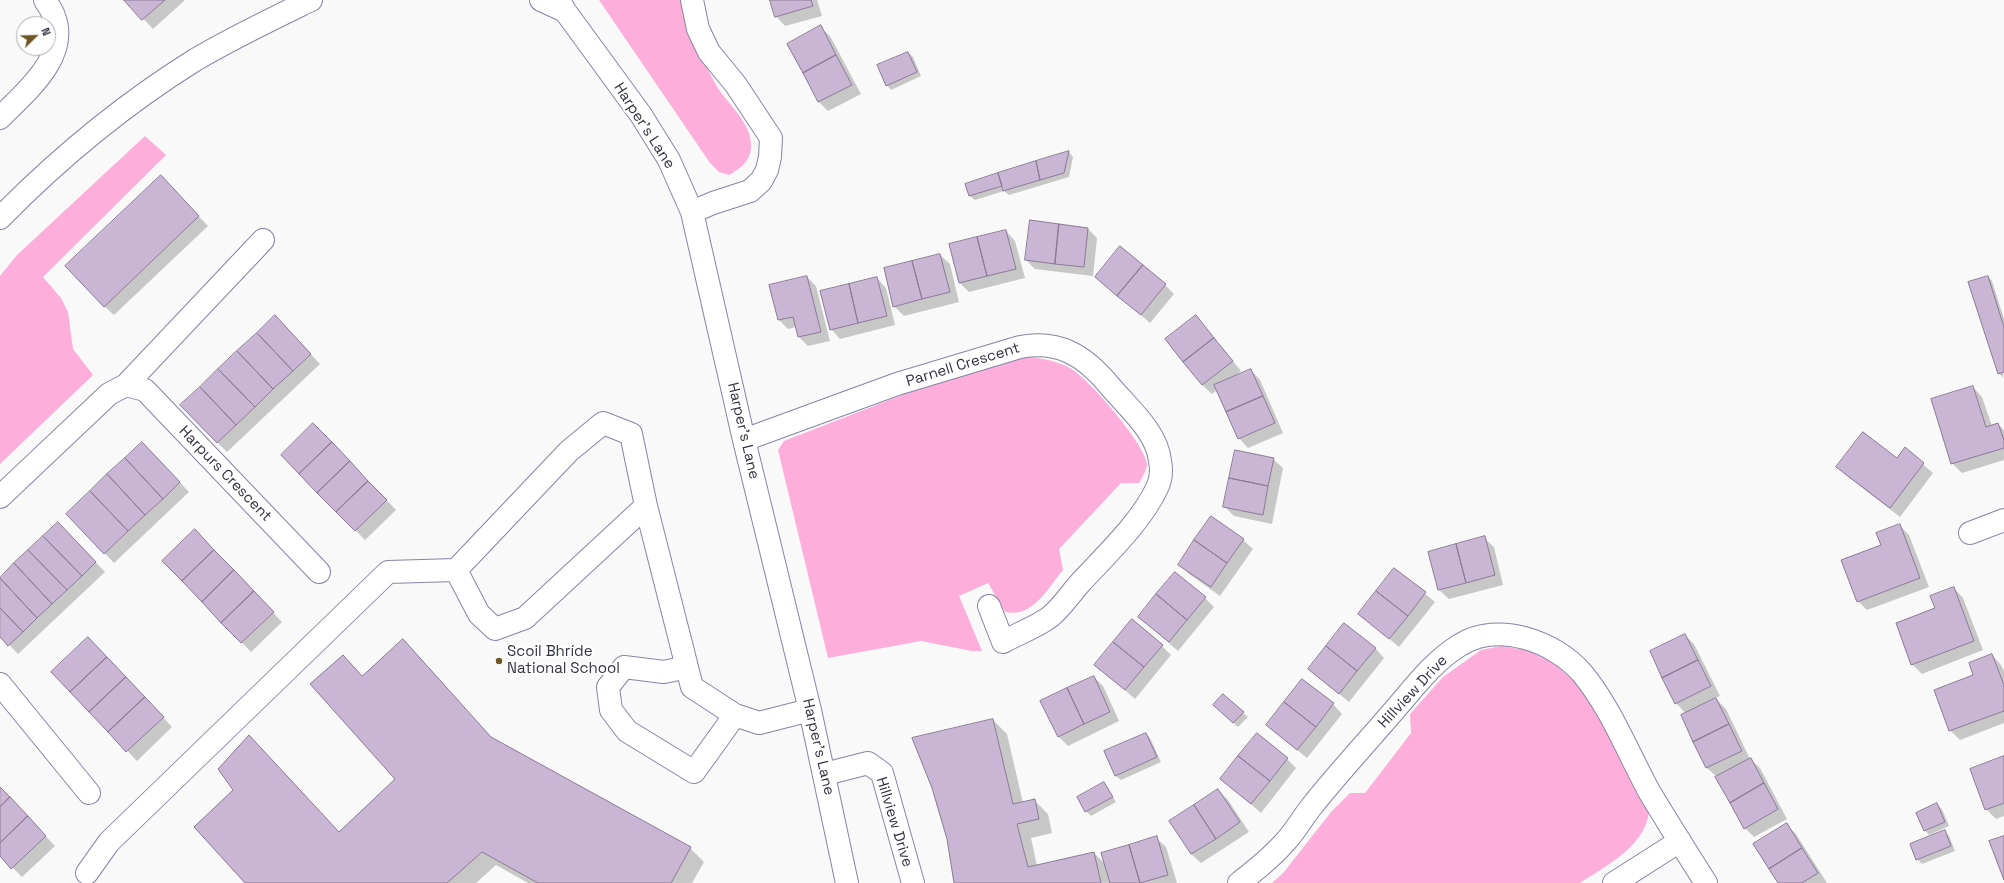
<!DOCTYPE html>
<meta charset="utf-8">
<style>
body{margin:0}
#map{position:relative;width:2004px;height:883px;overflow:hidden;background:#f9f9f9;font-family:"Space Grotesk",sans-serif}
canvas{display:block}
.north{position:absolute;left:16px;top:16px;width:40px;height:40px;box-sizing:border-box;background:#fff;border:1px solid #adadb3;border-radius:50%;rotate:67deg;font-size:11px;font-weight:700;line-height:16px;text-align:center;color:#323340}
.north::after{content:'';display:block;margin:auto;width:14px;height:18px;background:#705728;clip-path:polygon(50% 0,100% 100%,50% 72%,0 100%)}
</style>
<div id="map">
<canvas width="2004" height="883"></canvas>
<div class="north">N</div>
</div>
<script>
const ctx = document.querySelector('canvas').getContext('2d');
ctx.lineJoin = 'round';
function paint(path, color) { ctx.fillStyle = color; ctx.fill(path, 'evenodd'); }
function stroke(path, color, width, dash) { ctx.strokeStyle = color; ctx.lineWidth = width; ctx.lineCap = dash ? 'butt' : 'round'; ctx.setLineDash(dash || []); ctx.stroke(path); }
function drawText(font, color, halo, rows, align = 'center') {
  ctx.font = font + ' "Space Grotesk",sans-serif'; ctx.lineWidth = 3.5; ctx.setLineDash([]); ctx.textBaseline = 'middle'; ctx.strokeStyle = halo; ctx.fillStyle = color; for (const [text, x, y, turn = 0] of rows) {
    ctx.save(); ctx.translate(x, y); ctx.rotate((+turn || 0) * Math.PI / 180); ctx.textAlign = isNaN(turn) ? turn : align; if (halo) ctx.strokeText(text, 0, 0); ctx.fillText(text, 0, 0); ctx.restore();
  }
}
const green = new Path2D(`
 M599 0H682C690 30 701 58 716 85 727 104 753 123 751 148 750 161 740 169 729 175L719 172 710 163Z
 M145 136 166 155 43 277 61 298 68 312 73 349 93 375 0 464V276L17 255Z
 M1011 356C1031 357 1050 358 1068 367 1087 376 1145 444 1147 464 1147 469 1142 478 1139 483H1121L1059 549 1063 570C1047 589 1033 618 1005 612L988 583 959 596 982 651H972L921 641 828 658 778 450 784 441 966 370Z
 M1501 646 1527 650 1555 664 1589 695 1649 806C1650 844 1607 865 1580 883H1272L1284 872 1331 812 1350 793H1365L1411 733 1410 714 1443 677 1481 650Z`);
const shadow = new Path2D(`
 M126 0H184V1L153 29Z
 M771 0H817L822 16 785 26 776 16Z
 M820 27 830 36 861 94 828 111 819 102 788 44Z
 M908 53 913 57 921 76 891 90 887 85Z
 M1069 152 1073 157 1069 177 1009 195 1004 191 975 200 970 196 966 184Z
 M170 186 208 226 114 315 104 306Z
 M1031 222 1088 229 1097 238 1093 276 1035 269 1026 260Z
 M1006 231 1015 241 1025 278 969 292 960 283Z
 M940 255 950 264 959 302 904 316 894 306Z
 M807 277 816 286 830 341 808 346 799 337 796 327 788 329 779 320Z
 M1096 277 1165 285 1174 294 1150 323Z
 M1988 277 1992 281 2004 319 2003 378 1999 373Z
 M877 278 886 288 895 325 840 339 831 329Z
 M1196 316 1241 371 1233 378 1251 370 1260 380 1283 433 1248 448 1239 438 1217 390 1212 394 1202 385Z
 M285 326 320 364 227 452 217 442Z
 M1973 387 1982 397 1992 426 1998 424 2004 430V460L1962 473 1952 463Z
 M323 434 396 510 365 540 282 455Z
 M1905 449 1933 473 1900 517 1847 476 1837 467 1897 459Z
 M151 452 189 492 114 563 67 514Z
 M1273 459 1283 468 1272 524 1234 516 1225 507Z
 M58 523 105 572 18 654 0 635V578Z
 M1899 525 1909 535 1929 587 1867 610 1858 601 1882 546Z
 M1484 538 1494 547 1503 585 1449 599 1439 590 1429 552Z
 M204 540 282 622 251 652 163 561Z
 M1243 540 1253 549 1220 596 1189 574 1179 564Z
 M1395 569 1435 602 1399 647 1360 614Z
 M1954 588 1963 598 1983 650 1922 674 1912 664 1936 609Z
 M1205 598 1214 607 1178 651 1139 617Z
 M1685 635 1694 644 1720 696 1715 698 1726 709 1750 759 1760 768 1787 819 1754 837 1745 828 1717 777 1707 768 1682 716 1686 714 1676 703Z
 M1162 646 1171 655 1135 699 1096 665Z
 M98 648 172 727 137 761 52 672Z
 M1375 648 1384 658 1349 702 1309 669Z
 M1992 655 2001 665 2004 671V723L1960 740 1950 730 1974 676Z
 M362 677 493 740 690 848 704 862 692 883H528L496 865 476 883H247L339 832 396 779Z
 M1094 677 1103 686 1119 721 1068 746 1058 736Z
 M1333 704 1342 714 1307 758 1267 725Z
 M1219 710 1243 713 1248 717 1238 727Z
 M993 720 1007 734 1023 803 1034 800 1048 814 1052 833 1031 838 1037 866 1094 853 1105 864 1156 838 1166 847 1177 883H955Z
 M1146 734 1150 738 1161 762 1121 780 1116 776Z
 M2004 757V816L1996 819 1986 809Z
 M1287 759 1296 768 1261 813 1222 779Z
 M1104 783 1116 802 1091 816 1086 811Z
 M0 788 55 846 22 877 0 855Z
 M1218 790 1228 800 1249 832 1201 863 1191 854 1171 821Z
 M1937 805 1942 809 1949 826 1929 835 1925 830Z
 M1786 824 1796 834 1827 883H1779Z
 M1945 832 1949 836 1955 851 1922 864 1917 859Z`);
const building = new Path2D(`
 M124 0H165L142 20Z
 M770 0H811L813 6 775 17Z
 M821 25 836 55 803 73 787 44Z
 M908 52 917 72 886 86 877 65Z
 M836 55 852 85 818 102 803 73Z
 M1069 151 1064 173 1040 180 1036 161Z
 M1036 161 1040 180 1003 191 998 173Z
 M998 173 1002 186 969 196 965 184Z
 M161 175 199 216 104 307 65 266Z
 M1030 220 1059 224 1055 264 1025 260Z
 M1059 224 1088 228 1084 267 1055 264Z
 M1006 230 1016 269 987 276 977 237Z
 M977 237 987 276 959 283 949 244Z
 M1120 246 1143 265 1117 296 1095 277Z
 M940 254 950 292 922 299 912 261Z
 M912 261 922 299 893 307 884 268Z
 M1143 265 1166 284 1141 315 1117 296Z
 M807 276 821 332 798 337 793 317 778 320 769 285Z
 M1988 276 2004 327V372L1998 374 1968 282Z
 M877 277 887 316 858 323 849 284Z
 M849 284 858 323 830 330 820 291Z
 M275 315 311 354 293 371 257 333Z
 M1196 315 1214 338 1183 362 1165 339Z
 M257 333 293 371 273 389 237 351Z
 M1214 338 1233 361 1202 385 1183 362Z
 M237 351 273 389 255 407 218 369Z
 M218 369 255 407 236 425 200 387Z
 M1251 369 1263 396 1226 412 1214 385Z
 M1973 386 1986 427 1998 423 2004 440V448L1951 464 1931 399Z
 M200 387 236 425 217 443 180 405Z
 M1263 396 1275 423 1238 439 1226 412Z
 M313 423 332 442 299 474 281 455Z
 M1863 432 1897 458 1905 447 1924 463 1890 508 1836 467Z
 M142 442 180 482 163 499 125 458Z
 M332 442 350 461 317 493 299 474Z
 M1235 450 1274 458 1268 486 1229 478Z
 M125 458 163 499 145 515 107 474Z
 M350 461 368 481 336 512 317 493Z
 M107 474 145 515 128 531 90 491Z
 M1229 478 1268 486 1263 515 1223 507Z
 M368 481 387 500 355 531 336 512Z
 M90 491 128 531 104 554 66 514Z
 M1211 516 1244 539 1227 563 1194 540Z
 M58 522 96 562 82 576 43 536Z
 M1900 524 1920 578 1857 602 1841 560 1881 545 1876 533Z
 M195 529 214 550 182 581 162 561Z
 M43 536 82 576 67 590 28 550Z
 M1485 536 1495 575 1466 583 1456 544Z
 M1194 540 1227 563 1211 587 1178 565Z
 M1456 544 1466 583 1438 590 1428 552Z
 M28 550 67 590 52 604 14 563Z
 M214 550 234 570 202 602 182 581Z
 M14 563 52 604 37 618 0 578Z
 M1394 568 1426 592 1408 616 1376 591Z
 M234 570 254 591 221 623 202 602Z
 M1175 572 1206 597 1187 620 1156 594Z
 M0 578 37 618 23 632 0 608Z
 M1954 587 1974 641 1911 665 1896 623 1935 608 1930 596Z
 M254 591 274 612 241 643 221 623Z
 M1376 591 1408 616 1389 639 1358 614Z
 M1156 594 1187 620 1169 642 1138 617Z
 M0 608 23 632 8 646 0 637Z
 M1132 619 1163 645 1144 667 1113 642Z
 M1344 623 1376 648 1357 671 1326 646Z
 M1685 634 1698 660 1662 678 1650 651Z
 M88 637 107 657 70 692 51 672Z
 M403 639 491 737 691 847 671 883H538L482 852 447 883H245L194 827 233 790 218 769 249 735 339 832 395 779 310 684 343 655 362 676Z
 M1113 642 1144 667 1125 690 1094 665Z
 M1326 646 1357 671 1339 694 1308 669Z
 M1992 654 2004 685V711L1949 731 1934 690 1973 675 1969 663Z
 M107 657 126 677 89 712 70 692Z
 M1698 660 1711 686 1675 704 1662 678Z
 M1094 676 1110 712 1084 724 1067 688Z
 M126 677 145 697 108 732 89 712Z
 M1302 679 1334 703 1316 727 1284 702Z
 M1067 688 1084 724 1058 737 1040 701Z
 M1223 694 1244 712 1233 723 1213 705Z
 M145 697 164 717 126 752 108 732Z
 M1716 698 1729 724 1693 742 1681 715Z
 M1284 702 1316 727 1297 750 1266 725Z
 M993 719 1013 804 1035 799 1039 819 1017 824 1028 867 1094 852 1101 883H954L947 839 932 788 912 738Z
 M1729 724 1742 751 1706 768 1693 742Z
 M1146 733 1157 757 1115 776 1104 751Z
 M1257 733 1288 758 1270 781 1238 756Z
 M1238 756 1270 781 1251 804 1220 779Z
 M2004 756V803L1985 810 1970 769Z
 M1751 758 1764 783 1730 803 1715 777Z
 M1104 782 1113 797 1085 812 1077 797Z
 M1764 783 1778 809 1744 829 1730 803Z
 M0 787 10 797 0 807Z
 M1218 789 1240 822 1216 839 1194 805Z
 M10 797 28 816 0 843V807Z
 M1937 803 1945 822 1924 831 1916 813Z
 M1194 805 1216 839 1191 854 1169 821Z
 M28 816 46 836 11 869 0 856V843Z
 M1787 823 1802 848 1769 869 1753 844Z
 M1945 830 1951 846 1916 860 1910 844Z
 M1157 836 1168 875 1140 883 1129 845Z
 M2004 836V880L1989 841Z
 M1129 845 1140 883H1110L1101 853Z
 M1802 848 1818 873 1802 883H1778L1769 869Z`);
const minor = new Path2D(`
 M541 0 565 11
 M559 0 565 11 641 115 669 160 692 212 744 440 810 710 847 883
 M692 0 698 29 709 52 736 85 771 138 770 157 767 170 761 181 750 191 713 203 692 212
 M0 118C25 92 70 57 54 16 52 10 48 5 45 0
 M0 218C59 158 123 105 195 60 232 38 272 19 311 0
 M126 385 145 390 319 572
 M744 440 897 384 1020 347C1059 340 1084 355 1109 385 1127 407 1157 431 1160 461 1162 471 1161 480 1157 488 1141 522 1107 554 1081 582 1071 593 1062 607 1051 616 1039 626 1017 634 1003 642L989 606
 M0 497 109 394 126 385 263 240
 M646 506 525 618 495 629 479 614 456 570 569 451 603 423 631 434 646 506 692 687 735 715 759 723 810 710
 M1970 533 2004 520
 M687 667 664 672 624 667 608 687 611 710 627 731 694 772 735 715
 M0 684 89 793
 M825 774 868 763 882 773 913 883
 M87 873 109 842 388 572 456 570
 M1239 883C1256 870 1272 857 1286 841 1296 830 1303 817 1312 806 1339 772 1369 740 1397 707 1416 685 1435 660 1460 645 1498 621 1554 641 1582 673 1611 708 1628 753 1650 793 1668 823 1687 853 1706 883
 M1614 883 1680 841`);
const markers = [
 [499,661,4,"#705728"]
];
const streetNames = [
 ["Harper's Lane",644,126,57],
 ["Parnell Crescent",963,365,-17],
 ["Harper's Lane",743,431,77],
 ["Harpurs Crescent",225,474,46],
 ["Hillview Drive",1413,692,-47],
 ["Harper's Lane",818,747,77],
 ["Hillview Drive",894,822,73]
];
const poiNames = [
 ["Scoil Bhríde",507,652],
 ["National School",507,669]
];
paint(green, '#fdaeda');
paint(shadow, '#0003');
paint(building, '#c9b6d4');
stroke(building, '#8b7995', 1);
stroke(minor, '#8486a5', 24);
stroke(minor, '#fff', 22);
for (const [x, y, r, color] of markers) { const dot = new Path2D(); dot.arc(x, y, r, 0, 2 * Math.PI); ctx.fillStyle = color; ctx.fill(dot); stroke(dot, '#fff', 1.5); }
drawText('15px', '#323340', '#fff', streetNames);
drawText('15px', '#323340', '#fff', poiNames, 'left');
</script>
